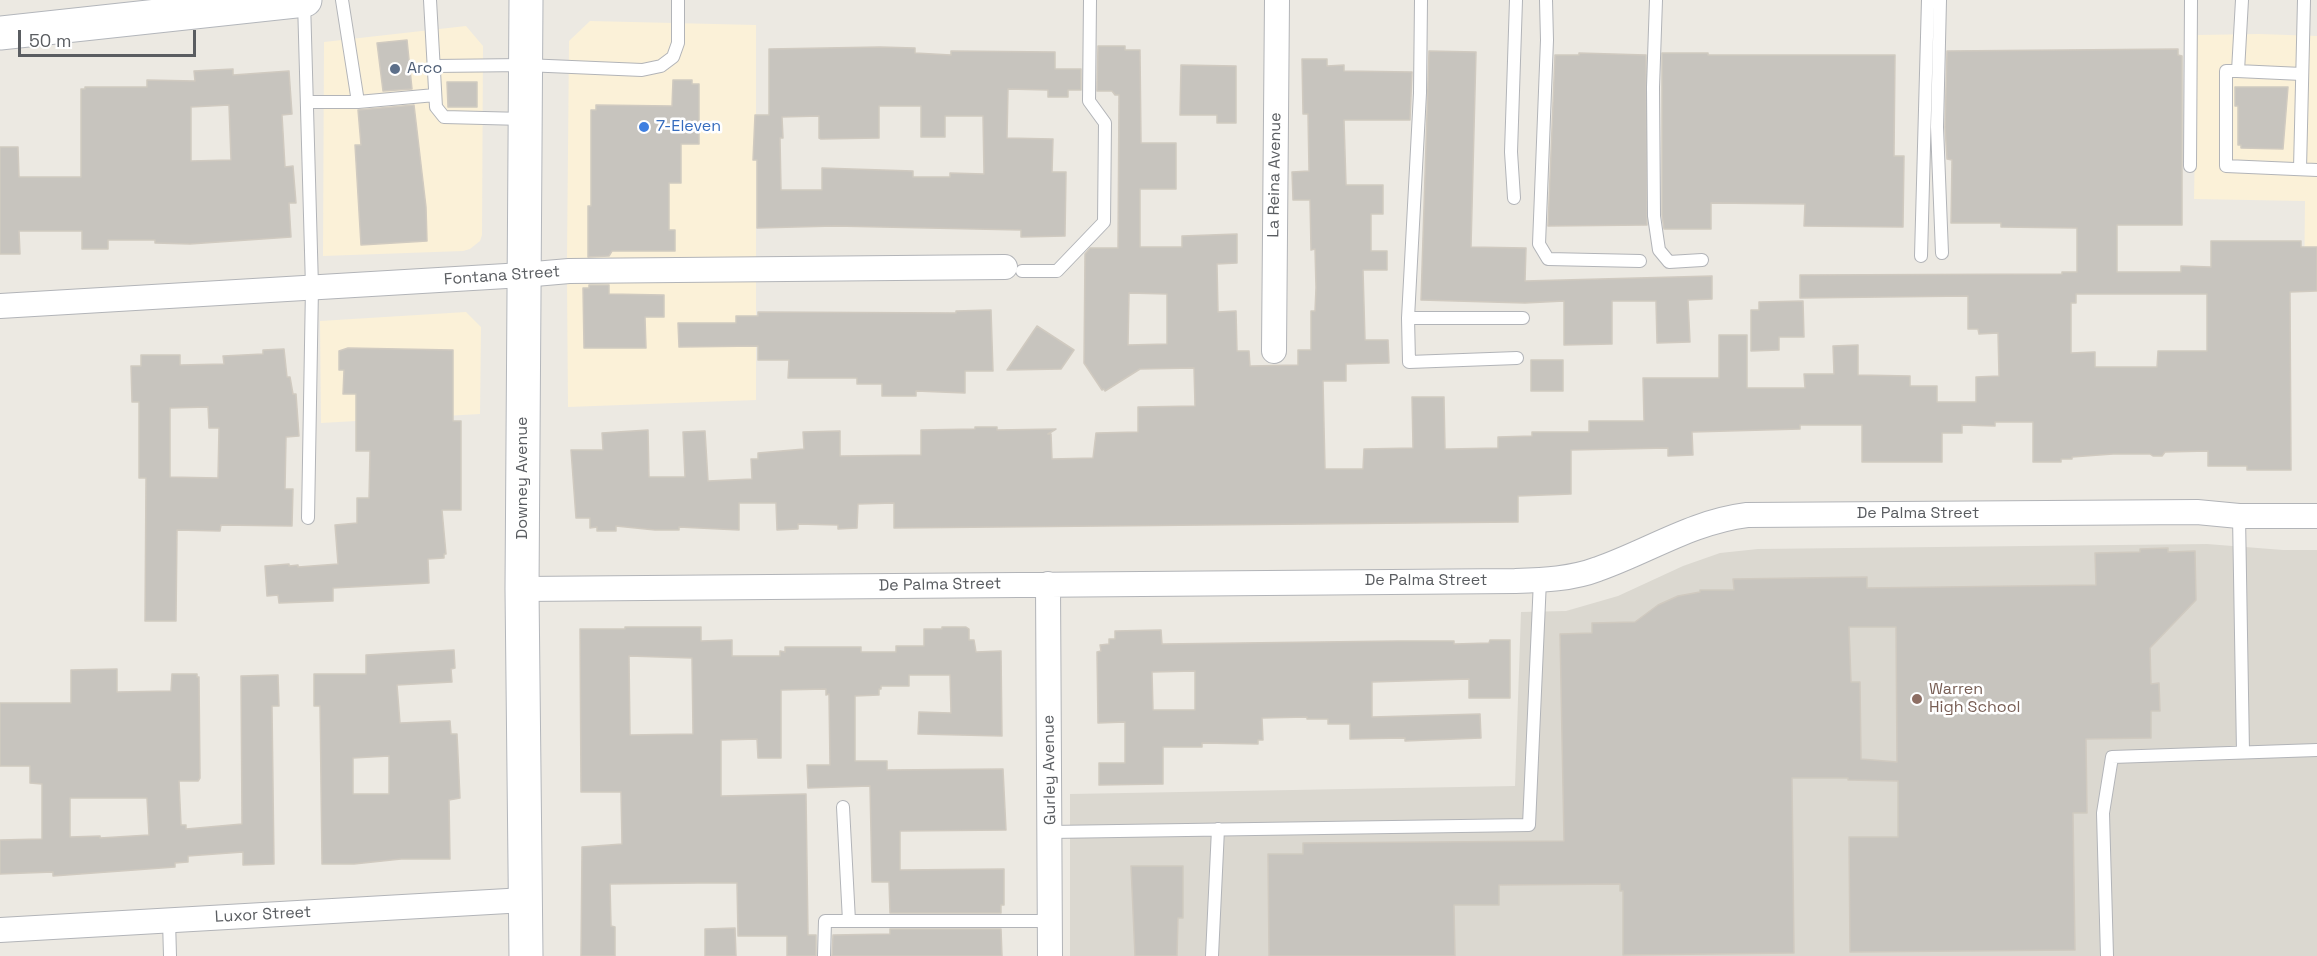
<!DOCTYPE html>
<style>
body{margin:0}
#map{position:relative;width:2317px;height:956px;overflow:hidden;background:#ece9e2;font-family:"Space Grotesk",sans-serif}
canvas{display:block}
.scale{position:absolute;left:18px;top:30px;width:178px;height:27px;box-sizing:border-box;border:3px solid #5a5d61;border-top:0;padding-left:8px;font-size:18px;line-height:21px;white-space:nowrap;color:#5a5d61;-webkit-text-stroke:4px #fff;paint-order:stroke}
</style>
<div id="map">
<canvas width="2317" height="956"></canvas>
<div class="scale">50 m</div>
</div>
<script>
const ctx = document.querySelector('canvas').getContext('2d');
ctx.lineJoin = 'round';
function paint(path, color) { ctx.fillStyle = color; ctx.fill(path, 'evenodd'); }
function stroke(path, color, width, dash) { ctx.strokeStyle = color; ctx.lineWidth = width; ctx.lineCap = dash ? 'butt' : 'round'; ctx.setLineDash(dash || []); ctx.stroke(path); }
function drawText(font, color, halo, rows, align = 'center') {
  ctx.font = font + ' "Space Grotesk",sans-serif'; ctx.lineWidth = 5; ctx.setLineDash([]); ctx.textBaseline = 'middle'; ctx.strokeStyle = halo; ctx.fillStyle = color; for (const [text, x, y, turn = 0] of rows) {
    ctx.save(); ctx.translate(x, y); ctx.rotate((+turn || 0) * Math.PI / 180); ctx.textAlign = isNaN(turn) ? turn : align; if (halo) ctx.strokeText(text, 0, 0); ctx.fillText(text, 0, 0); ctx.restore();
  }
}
const commercial = new Path2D(`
 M590 21 756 25V258L567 259 569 41Z
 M466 26 483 46 482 235 480 241 470 249 463 251 323 256 324 42Z
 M2259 34 2317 36V292H2304L2305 201 2194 199 2197 35Z
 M756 280V400L568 407 567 281Z
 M466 312 481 327 480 414 321 423 320 321Z`);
const education = new Path2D(`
 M2207 544 2283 550H2317V956H1070V794L1515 786 1521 612 1566 611 1618 596 1683 566 1720 553 1758 549Z`);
const building = new Path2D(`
 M407 40 412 89 383 91 377 43Z
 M1098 46H1125V50H1140L1141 143H1176V189H1140V247H1182V236L1237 234V263L1217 264 1218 312 1236 311 1237 351H1249L1250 366 1298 365V350H1311V311H1315L1316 288 1315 249 1311 250 1310 200H1293L1292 172 1309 171 1308 114H1303L1302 59H1327V66L1344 65V71L1412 72 1410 120H1344L1346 185H1383V214H1371V251H1387V270H1363L1365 340H1388L1389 363 1346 364V381H1323L1325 469H1363L1364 449 1413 448 1412 397H1444L1445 449H1450L1498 448V437L1532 436V432H1589V421H1644L1643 378H1719V335H1747V388H1805L1804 374H1834L1833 346 1858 345V375L1910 376V386H1937V402H1976V377L1999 376 1998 333 1979 334 1978 329H1968V296L1800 298V275L2062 274V272H2077V228L2001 227V223H1951L1952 160 1947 159 1945 127 1947 51 2178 49V55L2182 56V225H2117V272H2181V266L2211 267V241H2301V247H2317V291L2290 292 2291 470H2247V466H2208V451L2165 452 2162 456H2153L2150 454H2113L2072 457V459H2061V462H2033V422H1995V426L1962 425V433H1942V462H1862V425H1800V429L1692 432 1693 455 1668 456V448L1571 450V494L1518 496V522L894 528V503L858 504 857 528 838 529V525L798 524V529L777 530 776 503H739V530L679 527V530H655L616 526V531H597V527L590 528V518H576L571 450H603L602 433 648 430 649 477H685L683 432 705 431 708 481 752 479 751 459H758V453L804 449 803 432 840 431V456L921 455V430L975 429V427H997V430L1056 429 1048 434H1051L1052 459 1093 458 1096 433 1138 432V407L1195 406 1194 368 1140 369 1105 391 1104 389 1102 390 1084 363 1085 254 1090 248H1118L1119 95H1115L1112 91H1097ZM1129 293 1167 294V344L1128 345ZM2076 294H2207V351H2158L2157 367H2095V352L2071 353V303H2076Z
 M880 47 915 48V53L951 55V51L1055 52V69H1081V90H1068V97H1048V90L1008 89 1007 138 1053 139 1052 172H1066L1065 236 1021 237V230L835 226 757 228V160H753L755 115H769V49ZM879 106H921V137H945V116H983L984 174 950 173V177H913V171L822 168V190H781L780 138H783L782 117 819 116V138L821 139 879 138Z
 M1429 51 1476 52 1471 247 1526 248 1525 281 1712 276V299L1688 300 1690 342 1657 343 1656 301H1612V344L1564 345V301L1525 303 1421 300Z
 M1579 53 1646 55 1647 225 1548 226 1555 55H1579Z
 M1662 53H1708V55H1895L1894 156H1904L1903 227 1804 226 1805 204 1711 203V229H1664L1662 215Z
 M1181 65 1236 66V123H1217V115H1180Z
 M233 69V75L289 71 292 114 282 115 285 167 293 166 296 203H289L291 237 190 244 155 243V240H108V249H82V231H19L20 254H0V147H18L19 177H81V89H85V87H147V80L195 81 194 71ZM229 105 231 160 191 161V107Z
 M673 80H692V84H699V144H681V183H669V230H675V251H612L609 256 588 257V206H591V110H596V105L672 106Z
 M447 82H477V107H448Z
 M2235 87H2288L2283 149 2241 148V145H2238V106H2235Z
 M414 105 426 207 427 241 361 245 355 145H361L358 110Z
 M589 285H609V294L664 295V317H645L646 348H584L583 288H589Z
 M1803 301 1804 337H1779V350L1751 351V310H1759V302Z
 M991 310 993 371H965V393L916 391V396H882V384H857V378H788L789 360H758V346L679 347 678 323H736V316H758V312L956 313V311Z
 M1037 326 1074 350 1061 369 1007 370Z
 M348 348 453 350V421H461V510H442L446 554H444V558L428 559 429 583 333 588V601L279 603 278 595 267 596 265 566 289 564V566L298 565V567L338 564 335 525 357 523V498H369L370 451H356V394H343L344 370H339V351Z
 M284 349 287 377H290L293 394H296L299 436 286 437 285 489H293L292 526 221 525 220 531 177 530 176 621H145L146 478H139V402H132L131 366H141V355H180V365L224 364 223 356 263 354V350ZM208 407 209 428H219L218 478 170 477V408Z
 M1531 360H1563V391H1531Z
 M2168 548V552L2195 551 2196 600 2150 648 2151 684 2159 683 2160 711H2151V738L2086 739 2087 813H2073L2075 950 1850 952 1849 837H1898V781L1848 780V778H1792L1794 953 1623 955V891H1620V884L1499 885V905H1454L1455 956H1269L1268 854H1303V843L1564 841 1560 634 1592 633V623L1635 622 1658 605 1678 596 1700 592V590H1734L1733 579 1867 577V588L2096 585 2095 553 2140 552V549ZM1849 627H1896L1897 762 1861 759 1860 682H1851Z
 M625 627H701V641L732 640V656H780V651L785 652V647H861V652H896V646H924V629H942V627H966L969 629V640H974L976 652 1001 651 1002 736 918 734 919 712 951 713 950 675H909V686H881V689H879V695L855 696V761H887V770L1003 769 1006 830 900 831V870L1004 869V905H1001V913H890L889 882H872L870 786 808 788 807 765H830L829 694 826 695V689L781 690V758H758L757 739 721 740V796L806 794 808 935H816V956H787V936H738L737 883H698L610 884 611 926 615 927V956H581L582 847 622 844 621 792H581L580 629H625ZM629 656 692 658 693 734 630 735Z
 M1161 630 1162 644 1399 641H1454V644L1489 643 1490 640H1510V698H1469V679L1372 682V717L1480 714 1481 738 1405 741V738L1350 739V724H1328V719H1307V717L1262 718 1263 740H1258V744L1202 743V747H1163V784L1099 785V763H1125V722L1098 723 1097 652 1101 651 1100 645 1109 644V639H1115V631ZM1195 671V710H1153L1152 672Z
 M454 650 455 668 451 669 452 682 397 685 400 723 450 721 451 734H457L460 798 449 800 450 859H401L354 864H322L320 706H314V674H366V655ZM389 756V794H353V758Z
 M117 669V692L171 691 172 674H197V677H199L200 778 198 781H179L181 825H186V829L242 824 241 676 278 675 279 706H272L274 864 243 865V852L188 856V862L175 863V867L53 876V872L0 874V840L42 839V784L30 783V766H0V703H71V670ZM70 798H147L149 835 100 838V836L70 837Z
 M1131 866H1183V918H1178L1177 956H1135Z
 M735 928 736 956H705V929Z
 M890 929H1001L1002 956H832L833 935 890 934Z`);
const lane = new Path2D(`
 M342 0 358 102 435 95
 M430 0 436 107 444 117 524 119
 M1421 0 1420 93 1408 318H1523
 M1546 0 1547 40 1539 244 1548 259 1640 261
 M1656 0 1653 87 1654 216 1659 250 1669 262 1702 260
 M1940 0 1937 127 1942 253
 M2242 0 2238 71H2226V166L2317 170
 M304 1 312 287 308 518
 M434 66 525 65 642 70 661 66 673 57 678 43V0
 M2237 71 2302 74
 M307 102H358
 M2190 166 2191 0
 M2300 169 2304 0
 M1514 198 1511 152 1516 0
 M1921 256 1928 0
 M1022 271H1057L1104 222 1105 123 1089 101 1090 0
 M1408 318 1409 362 1517 358
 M2239 516 2243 752
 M843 807 849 921
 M1050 832 1529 825 1540 580
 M169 920 170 956
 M824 956 825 921H1050
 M1212 956 1218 829
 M2107 956 2103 813 2112 757 2317 750`);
const street = new Path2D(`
 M0 306 523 275 569 271 1005 267
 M1274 351 1277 0
 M1048 584 1050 956
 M522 589 1515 581C1543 580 1572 579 1598 569 1649 551 1692 522 1747 515L2197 512 2239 516H2317
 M0 930 525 900`);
const secondary = new Path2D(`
 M526 0 522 589 526 956
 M0 33 305 0`);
const markers = [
 [395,69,6,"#5c6f8a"],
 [644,127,6,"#3f7fe0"],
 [1917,699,6,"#8d6e63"]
];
const serviceNames = [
 ["Arco",407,69]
];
const shopNames = [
 ["7-Eleven",656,127]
];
const streetNames = [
 ["La Reina Avenue",1275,175,-89],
 ["Fontana Street",502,276,-4],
 ["Downey Avenue",523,478,-90],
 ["De Palma Street",1918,514],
 ["De Palma Street",1426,581],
 ["De Palma Street",940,585,-1],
 ["Gurley Avenue",1050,770,-91],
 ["Luxor Street",263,915,-3]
];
const educationNames = [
 ["Warren",1929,690],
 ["High School",1929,708]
];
paint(commercial, '#fbf1d8');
paint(education, '#dbd8d0');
paint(building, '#c7c4be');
stroke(building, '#d0cac0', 1.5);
stroke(lane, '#b2b4b8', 14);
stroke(street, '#b2b4b8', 26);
stroke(secondary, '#b3b6bb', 35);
stroke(lane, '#fff', 12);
stroke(street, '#fff', 24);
stroke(secondary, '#fff', 33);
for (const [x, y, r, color] of markers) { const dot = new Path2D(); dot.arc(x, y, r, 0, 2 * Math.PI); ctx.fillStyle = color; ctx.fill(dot); stroke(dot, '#fff', 2); }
drawText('16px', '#4e5e75', '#fff', serviceNames, 'left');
drawText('16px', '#366cbe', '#fff', shopNames, 'left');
drawText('16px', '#5a5d61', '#fff', streetNames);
drawText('16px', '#785e54', '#fff', educationNames, 'left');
</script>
